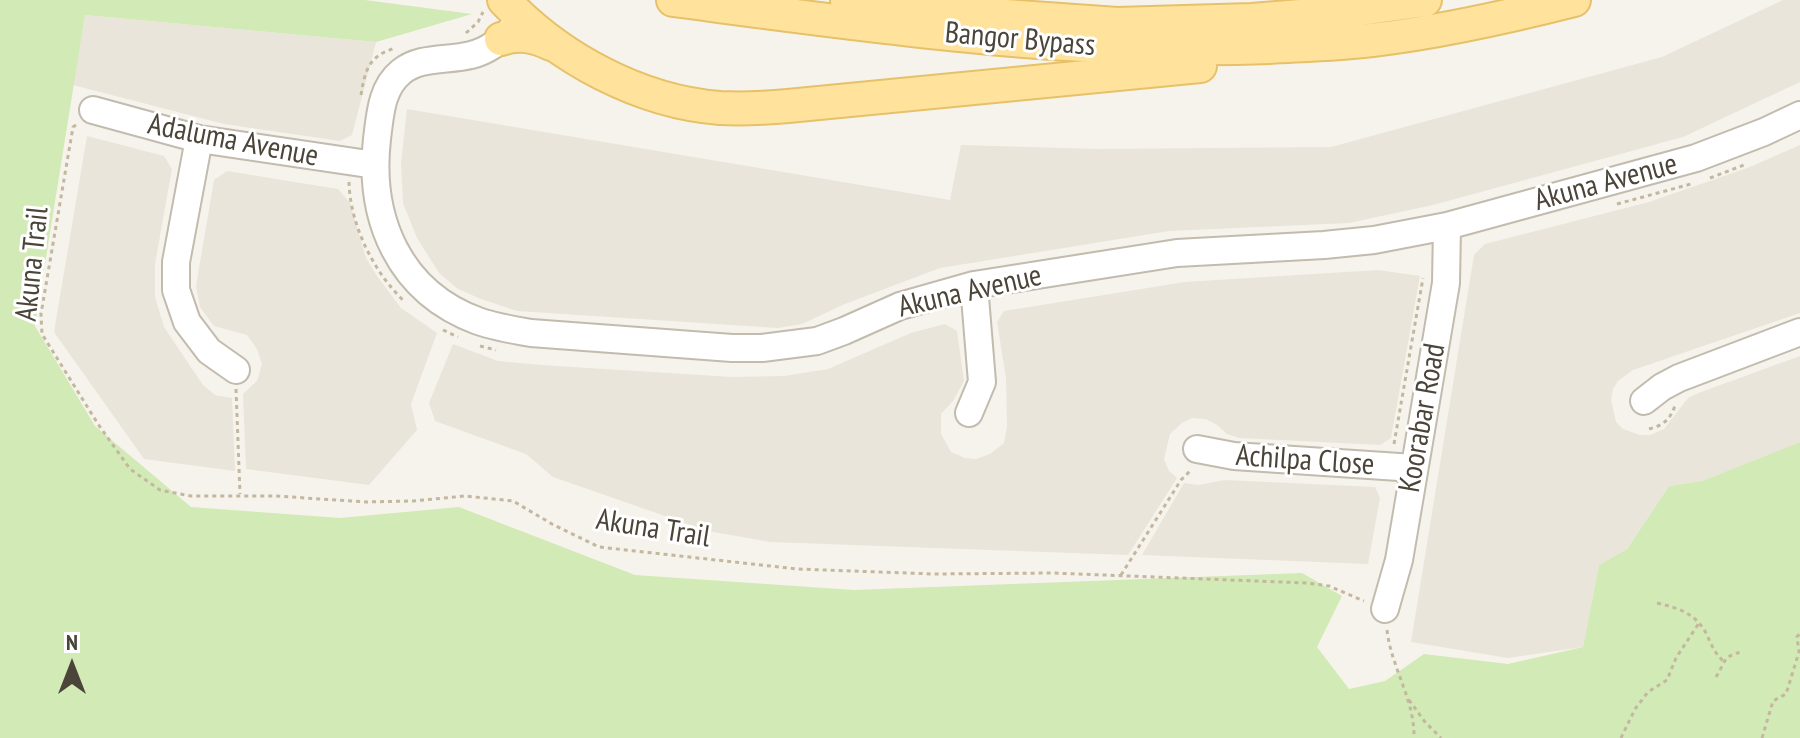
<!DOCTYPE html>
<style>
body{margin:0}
#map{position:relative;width:1800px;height:738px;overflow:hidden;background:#f6f3ec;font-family:"PT Sans Narrow",sans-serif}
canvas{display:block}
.north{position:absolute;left:32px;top:626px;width:80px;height:80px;-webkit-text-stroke:6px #fff;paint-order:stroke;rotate:0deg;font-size:22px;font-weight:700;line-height:32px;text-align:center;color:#4b4439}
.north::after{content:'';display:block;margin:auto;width:28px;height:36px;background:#4b4439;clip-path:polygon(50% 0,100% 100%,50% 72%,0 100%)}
</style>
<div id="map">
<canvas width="1800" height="738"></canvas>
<div class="north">N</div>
</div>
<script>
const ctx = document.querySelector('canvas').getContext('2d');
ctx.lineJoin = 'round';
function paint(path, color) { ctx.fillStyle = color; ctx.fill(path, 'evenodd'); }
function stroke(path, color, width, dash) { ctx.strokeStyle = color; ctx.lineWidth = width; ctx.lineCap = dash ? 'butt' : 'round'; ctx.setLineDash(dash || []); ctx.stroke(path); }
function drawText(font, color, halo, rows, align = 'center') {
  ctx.font = font + ' "PT Sans Narrow",sans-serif'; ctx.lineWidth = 6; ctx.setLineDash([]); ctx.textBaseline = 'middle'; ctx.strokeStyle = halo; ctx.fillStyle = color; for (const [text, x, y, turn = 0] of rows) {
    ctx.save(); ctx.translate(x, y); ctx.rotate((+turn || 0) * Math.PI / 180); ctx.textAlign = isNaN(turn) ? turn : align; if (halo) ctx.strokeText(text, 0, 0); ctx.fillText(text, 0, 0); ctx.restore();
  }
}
const residential = new Path2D(`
 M1783 0H1800V82L1683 137 1433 205 1349 223 1169 231 940 268 845 304 802 324 778 328 517 311 481 299 458 289 439 273 417 238 403 203 401 163 407 109 950 200 961 145 1097 149 1331 147 1662 57Z
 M85 15 376 42 352 135 340 141 224 124 73 85Z
 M87 136 164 156 172 169 155 264V297L164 327 203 385 215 395 232 398 235 471 144 459 54 332Z
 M1800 145V313L1633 370 1618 381 1613 389 1611 400 1616 422 1623 429 1640 435H1650L1664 429 1688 398 1701 392 1800 356V442L1702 481 1669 486 1627 549 1599 565 1583 647 1508 658 1411 642 1474 255 1485 244 1649 202 1750 167Z
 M227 171 338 189 350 203 366 258 377 276 401 308 437 333 411 404 417 430 369 485 246 469 243 394 257 381 262 364 257 349 247 335 214 326 200 307 196 286 214 180Z
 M1378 270 1420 276 1391 438 1380 445 1239 438 1227 434 1217 425 1206 419 1192 418 1182 423 1170 434 1164 459 1169 471 1177 478 1128 555 770 542 708 531 553 477 526 454 435 421 429 403 453 344 498 361 541 365 732 377 784 376 828 369 911 333 945 324 957 331 964 381 953 401 941 414V434L951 452 965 458 976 459 990 454 1004 443 1007 426 1006 378 997 322 1004 311 1185 282Z
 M1225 480 1375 487 1380 498 1368 564 1142 555 1184 483 1198 485Z`);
const green = new Path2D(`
 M0 0H365L472 14 376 42 85 15 35 326 95 426 191 507 340 518 459 507 635 575 854 590 1302 573 1342 596 1317 647 1349 689 1385 681 1424 654 1508 664 1583 647 1599 565 1627 549 1669 486 1702 481 1800 442V738H0Z`);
const path = new Path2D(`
 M466 33 478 22 483 12
 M361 95C365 70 369 55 396 48
 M76 125 73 127 41 314 42 334 98 424 130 469 160 490 191 496H276L366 502 413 501 465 496 513 501 552 524 599 547 797 569 934 574 1053 573 1307 583 1329 586 1364 601
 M1710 178 1744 165
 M349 182C350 225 374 273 405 302
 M1617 204 1691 184
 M443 330 458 337
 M480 346 496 350
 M236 389 240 494
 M1649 429C1665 425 1671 418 1676 403
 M1394 444 1423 278
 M1121 575 1181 480 1192 469
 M1657 603C1678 608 1695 613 1706 633 1711 644 1714 652 1723 661
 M1387 630C1391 667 1415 700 1414 738
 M1716 677C1725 663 1723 655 1742 652
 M1409 700 1425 722 1441 738
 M1621 738 1635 709 1648 692 1667 680 1676 658 1699 623
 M1762 738 1773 701 1786 694 1799 652 1797 637 1800 633`);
const minor = new Path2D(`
 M516 25C504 38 489 51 471 55 448 61 420 56 401 72 381 88 380 116 377 139 368 219 399 292 478 321 495 327 513 330 531 333L732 348H762L817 341 844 331 900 306 974 285 1177 253 1324 245 1374 240 1447 226 1696 158 1764 132 1800 115
 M93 110 199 139 375 165
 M199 139 176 262V290L187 322 209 351 236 370
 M1644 401 1662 387 1679 378 1800 332
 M969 413 982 382 974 285
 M1197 449 1234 456 1414 468
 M1385 609 1399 560 1446 283 1447 226`);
const major = new Path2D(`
 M504 0C558 58 640 102 720 108 743 109 766 108 788 106L1200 66
 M673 0C871 26 1070 55 1270 47 1304 45 1338 44 1372 40 1441 32 1507 17 1574 0
 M847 0 963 13 1117 24 1252 20 1325 14 1425 0
 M501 39C520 33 534 36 551 44`);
const streetNames = [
 ["Bangor Bypass",1020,40,5],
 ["Adaluma Avenue",233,141,11],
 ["Akuna Avenue",1606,183,-15],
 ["Akuna Trail",33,264,-84],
 ["Akuna Avenue",970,292,-13],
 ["Koorabar Road",1423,418,-80],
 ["Achilpa Close",1305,461,4],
 ["Akuna Trail",653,529,9]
];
paint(residential, '#eae5da');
paint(green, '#d2eab5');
stroke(minor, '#c2bbae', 30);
stroke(major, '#e6c16a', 36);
stroke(path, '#c4b79f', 3, [4, 4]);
stroke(minor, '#fff', 26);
stroke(major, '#ffe39c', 32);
drawText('30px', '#4b4439', '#fff', streetNames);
</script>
